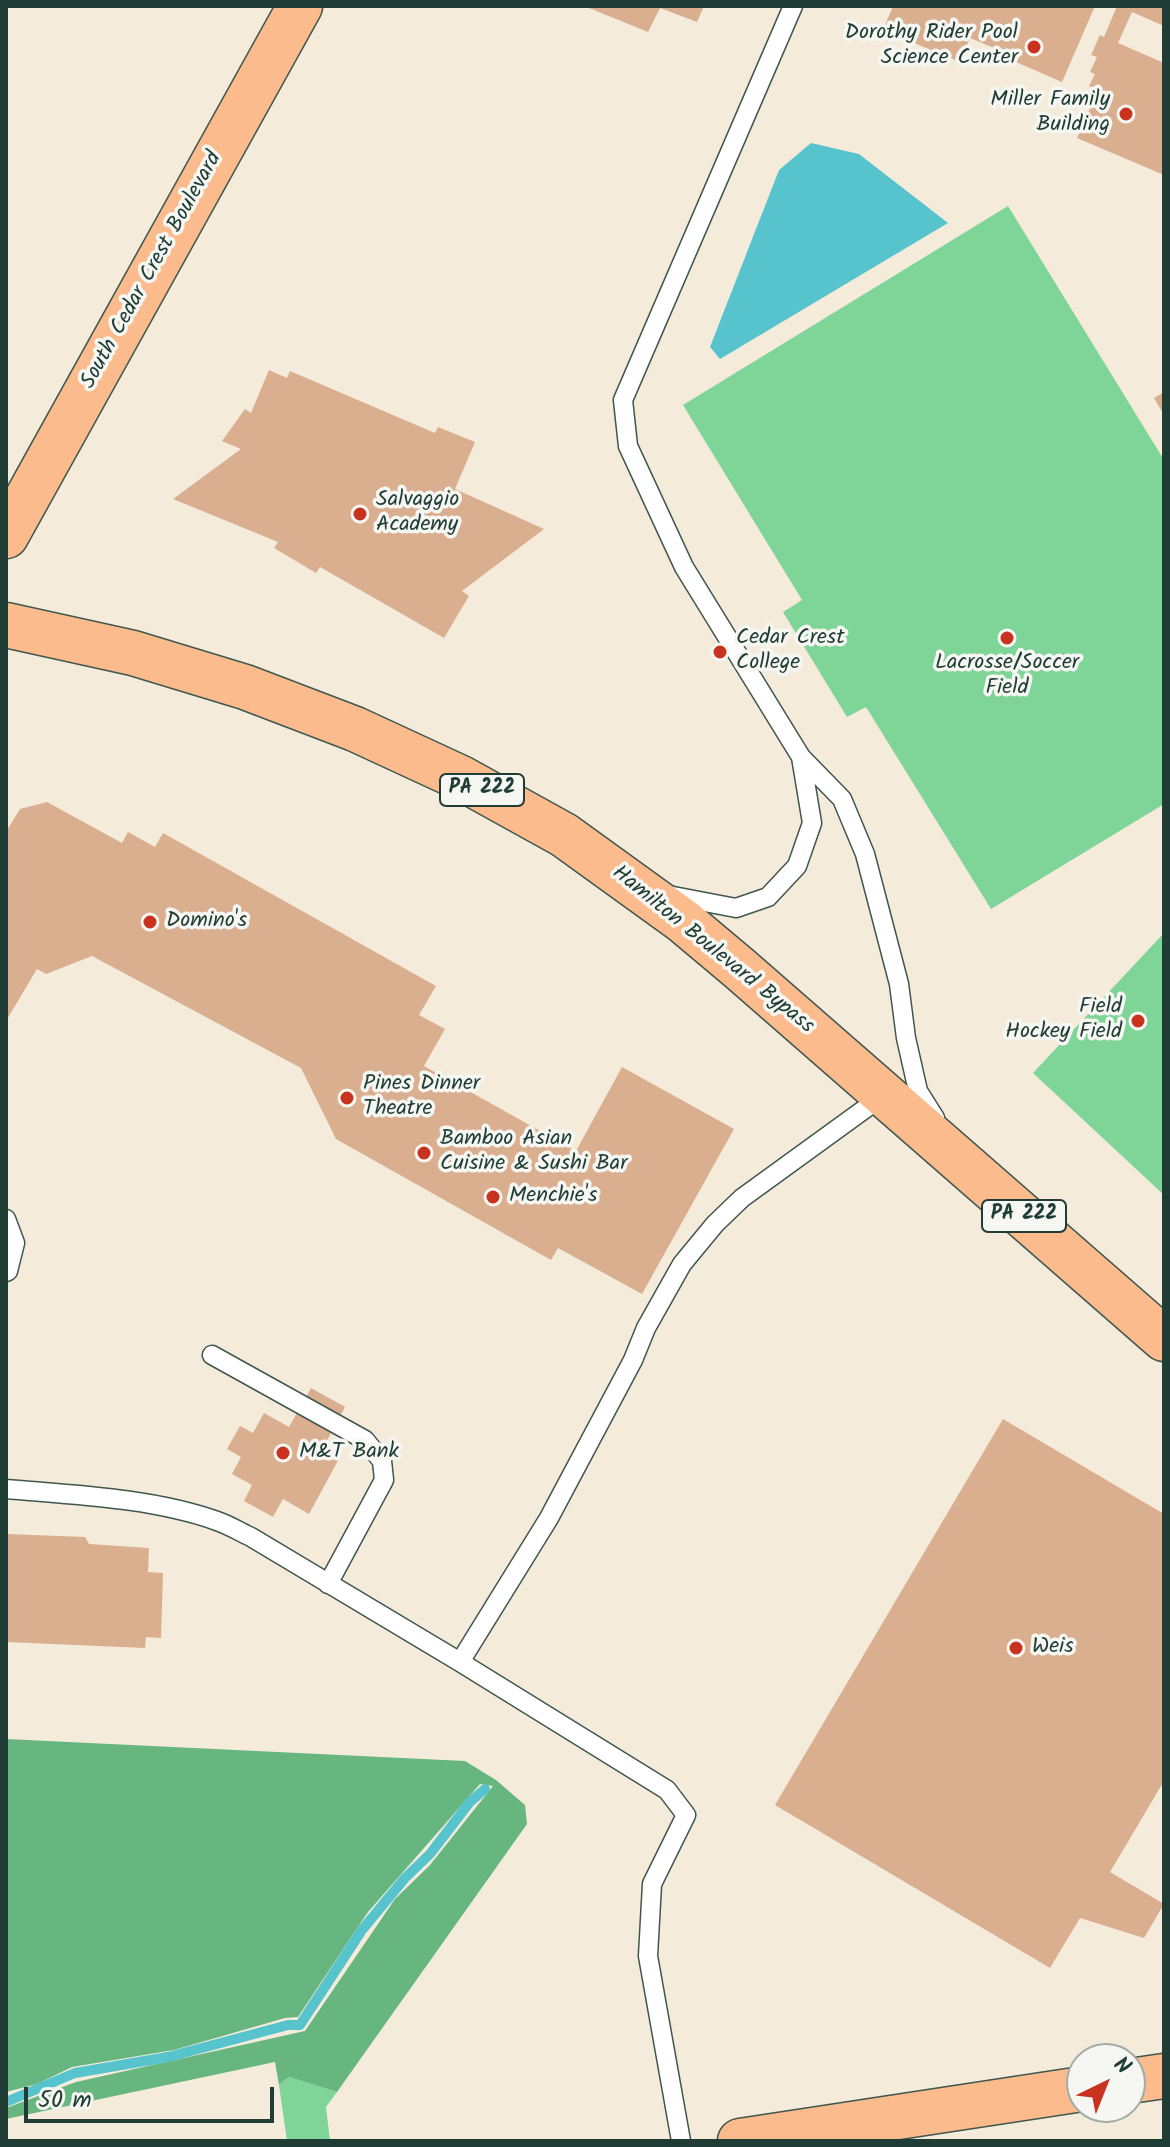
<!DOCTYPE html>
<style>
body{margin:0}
#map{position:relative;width:1170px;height:2147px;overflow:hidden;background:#f4ebdb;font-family:Kalam,sans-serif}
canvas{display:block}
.frame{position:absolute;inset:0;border:8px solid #1f3d34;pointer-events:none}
.north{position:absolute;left:1066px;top:2043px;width:80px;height:80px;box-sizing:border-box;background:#f6f6f2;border:2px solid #a0aca6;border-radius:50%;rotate:43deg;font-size:22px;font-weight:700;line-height:32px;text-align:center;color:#1f3d34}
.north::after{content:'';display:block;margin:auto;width:28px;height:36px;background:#c8321e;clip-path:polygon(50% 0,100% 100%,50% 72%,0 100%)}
.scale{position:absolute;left:24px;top:2087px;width:250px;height:36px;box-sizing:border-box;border:4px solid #1f3d34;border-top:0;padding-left:10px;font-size:24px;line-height:28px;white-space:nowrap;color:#1f3d34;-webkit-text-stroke:6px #f6f6f2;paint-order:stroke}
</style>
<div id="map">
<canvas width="1170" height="2147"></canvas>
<div class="frame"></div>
<div class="north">N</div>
<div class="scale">50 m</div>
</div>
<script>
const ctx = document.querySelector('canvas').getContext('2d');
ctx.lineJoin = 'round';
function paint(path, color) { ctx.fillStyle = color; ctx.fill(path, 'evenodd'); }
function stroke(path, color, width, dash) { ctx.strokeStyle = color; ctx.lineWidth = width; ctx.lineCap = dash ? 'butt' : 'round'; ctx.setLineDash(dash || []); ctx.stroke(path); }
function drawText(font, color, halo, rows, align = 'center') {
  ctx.font = font + ' Kalam,sans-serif'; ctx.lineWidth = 7; ctx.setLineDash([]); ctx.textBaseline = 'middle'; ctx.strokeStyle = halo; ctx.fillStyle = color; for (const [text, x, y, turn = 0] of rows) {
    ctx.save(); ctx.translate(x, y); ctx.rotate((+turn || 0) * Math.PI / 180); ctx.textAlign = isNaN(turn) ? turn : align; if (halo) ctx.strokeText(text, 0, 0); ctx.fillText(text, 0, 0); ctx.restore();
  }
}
const green = new Path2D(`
 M1008 206 1164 460V804L991 909 866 707 847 717 783 612 802 600 683 405Z
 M1164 933V1195L1033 1073Z
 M289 2077 337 2092 326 2107 330 2141H287L279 2085Z`);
const forest = new Path2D(`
 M6 1739 465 1761 496 1780 525 1805 527 1824 337 2092 289 2077 279 2085 275 2062 6 2119V2108L76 2082 305 2031 395 1899 430 1865 493 1786 480 1784 368 1912 298 2017 285 2018 174 2050 72 2067 37 2084 6 2092Z`);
const water = new Path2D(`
 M811 143 859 154 948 223 720 359 710 347 779 170Z`);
const stream = new Path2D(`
 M6 2102 75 2073 168 2057 288 2025H300L362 1930 405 1878 430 1854 470 1802 485 1789`);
const building = new Path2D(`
 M584 6H704L697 22 660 8 648 32Z
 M893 6H1095L1062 82 1009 59 1011 55 970 38 960 62 883 30Z
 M1117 6H1164V26L1132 12 1118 43 1164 63V175L1077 138 1098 90 1089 86 1095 74 1090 72 1097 57 1091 55 1100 35 1104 37Z
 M269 370 287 378 290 371 435 433 438 427 475 442 455 489 544 529 462 591 469 596 444 638 320 567 316 573 274 548 278 542 173 499 241 449 222 441 245 409 251 413Z
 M1164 392V415L1154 398Z
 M47 802 122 843 128 832 155 847 163 833 436 986 419 1015 445 1029 424 1066 576 1151 622 1067 734 1129 642 1294 558 1248 551 1260 336 1139 301 1068 92 956 46 974 37 969 6 1021V832L20 809Z
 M311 1388 345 1407 323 1448 340 1457 309 1514 283 1499 273 1517 244 1501 252 1485 232 1474 241 1457 227 1449 240 1426 253 1433 264 1413 289 1427Z
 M1003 1419 1164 1514V1781L1110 1872 1164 1904 1144 1938 1080 1918 1050 1968 775 1805Z
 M6 1534 85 1537 89 1544 149 1548 148 1572 163 1573 161 1638 146 1637 145 1648 6 1642Z`);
const service = new Path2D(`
 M793 6 623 400 628 446 684 567 801 757 842 799 865 854 899 984 906 1038 918 1091 935 1118
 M668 895 736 908 768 897 797 866 812 823 801 757
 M6 1219 15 1243 8 1271 6 1272
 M212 1355 365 1440 382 1461 384 1480 328 1584
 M6 1489C75 1495 152 1498 217 1521 229 1525 240 1532 251 1537L460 1662 667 1790 686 1815 652 1884 648 1956 681 2141
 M460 1662 549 1518 633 1360 646 1328 682 1264 715 1224 742 1198 884 1095`);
const primary = new Path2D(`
 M6 536 300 6
 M6 625 133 653 245 687 355 729 461 778 564 835 683 921 739 968 1164 1339
 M1130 2081 1164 2076
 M740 2141 1082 2089`);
const markers = [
 [1034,47,8,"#c8321e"],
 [1126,114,8,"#c8321e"],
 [360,514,8,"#c8321e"],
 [1007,638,8,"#c8321e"],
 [720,652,8,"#c8321e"],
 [150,922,8,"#c8321e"],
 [1138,1021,8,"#c8321e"],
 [347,1098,8,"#c8321e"],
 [424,1153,8,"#c8321e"],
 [493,1197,8,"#c8321e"],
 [283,1453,8,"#c8321e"],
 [1016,1648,8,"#c8321e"]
];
const shields = [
 [482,790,84],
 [1024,1216,84]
];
const shieldNames = [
 ["PA 222",482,790],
 ["PA 222",1024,1216]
];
const poiNames = [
 ["Dorothy Rider Pool",1018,34,"right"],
 ["Science Center",1018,59,"right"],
 ["Miller Family",1110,101,"right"],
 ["Building",1110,126,"right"],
 ["Salvaggio",376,501],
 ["Academy",376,526],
 ["Cedar Crest",736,639],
 ["College",736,664],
 ["Lacrosse/Soccer",1007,664,"center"],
 ["Field",1007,689,"center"],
 ["Domino's",166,922],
 ["Field",1122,1008,"right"],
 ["Hockey Field",1122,1033,"right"],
 ["Pines Dinner",363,1085],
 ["Theatre",363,1110],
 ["Bamboo Asian",440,1140],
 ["Cuisine & Sushi Bar",440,1165],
 ["Menchie's",509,1197],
 ["M&T Bank",299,1453],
 ["Weis",1032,1648]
];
const streetNames = [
 ["South Cedar Crest Boulevard",153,271,-61],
 ["Hamilton Boulevard Bypass",712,951,39]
];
paint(green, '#7fd497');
paint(forest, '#67b680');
paint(water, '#57c4cd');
stroke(stream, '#57c4cd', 10);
paint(building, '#d9af90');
stroke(service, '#3f574d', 21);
stroke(primary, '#3f574d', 47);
stroke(service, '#fff', 18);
stroke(primary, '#fbbb8d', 44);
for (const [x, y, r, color] of markers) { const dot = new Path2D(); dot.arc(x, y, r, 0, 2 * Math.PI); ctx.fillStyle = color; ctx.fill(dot); stroke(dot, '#f6f6f2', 3); }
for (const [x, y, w] of shields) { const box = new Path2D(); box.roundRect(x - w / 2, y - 16, w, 32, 6); ctx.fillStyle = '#f6f6f2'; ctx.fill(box); stroke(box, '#1f3d34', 2); }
drawText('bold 20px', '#1f3d34', null, shieldNames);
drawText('22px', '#1f3d34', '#f6f6f2', poiNames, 'left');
drawText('22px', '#1f3d34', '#f6f6f2', streetNames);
</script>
